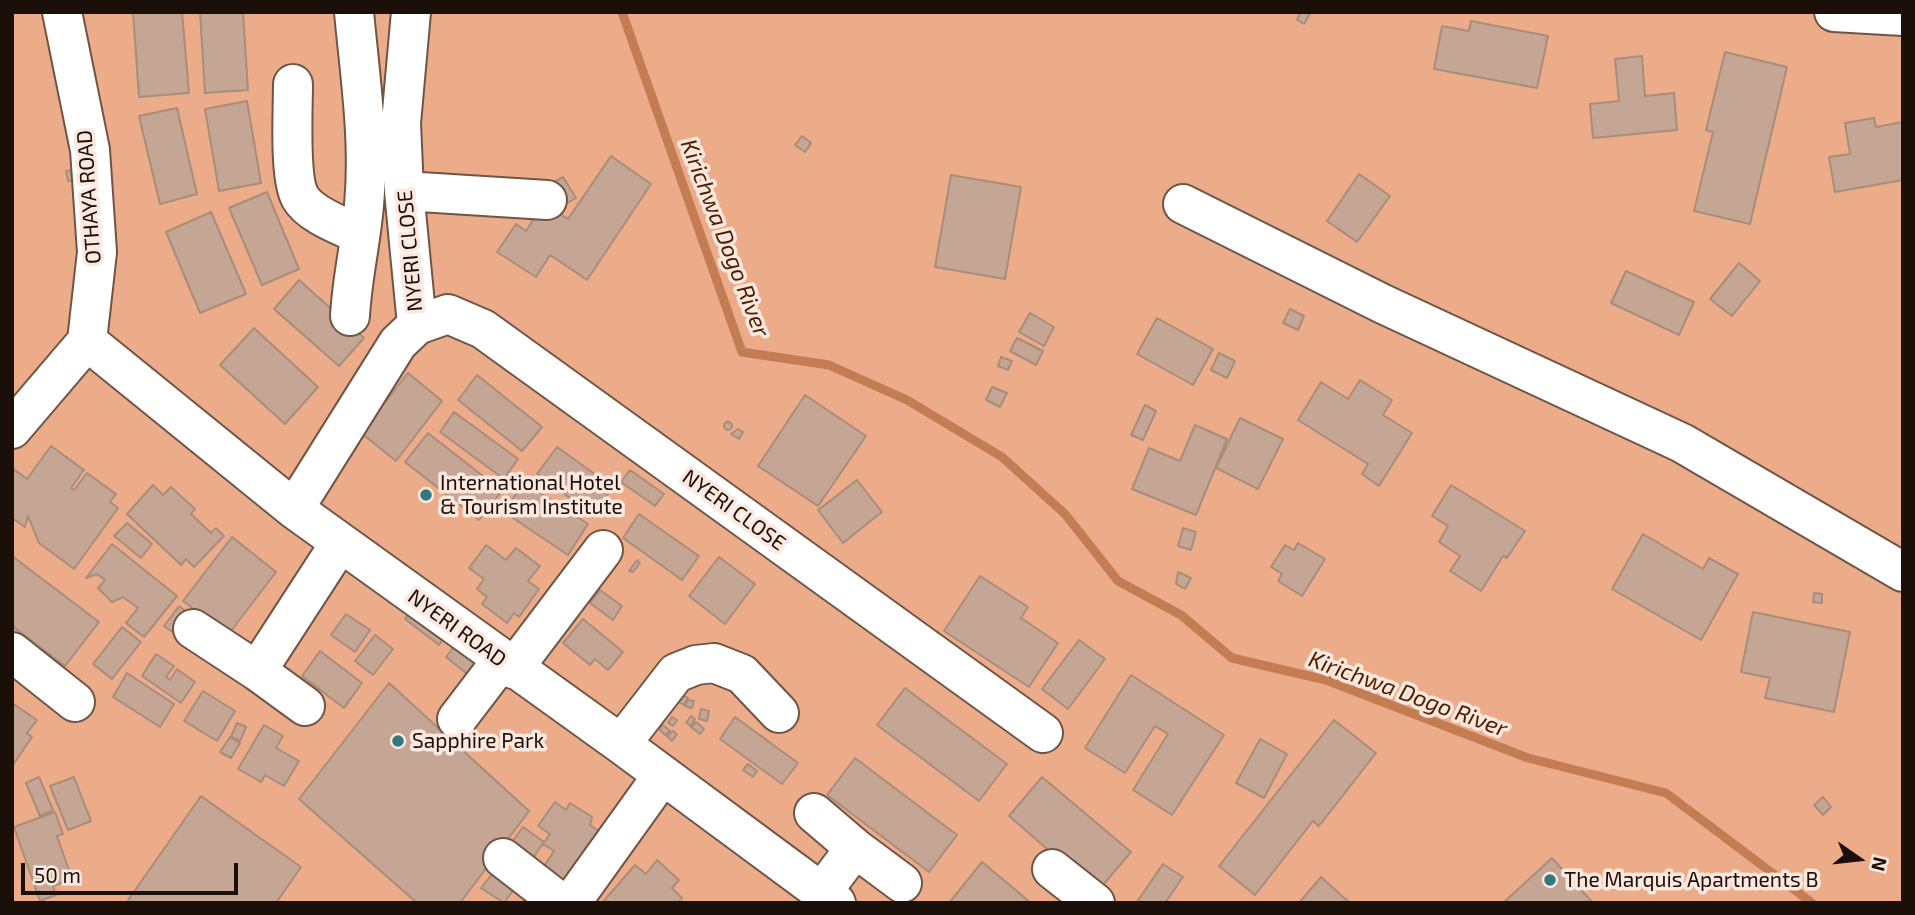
<!DOCTYPE html>
<style>
body{margin:0}
#map{position:relative;width:1915px;height:915px;overflow:hidden;background:#f9d8c7;font-family:"Exo 2",sans-serif}
canvas{display:block}
.frame{position:absolute;inset:0;border:14px solid #1a0f09;pointer-events:none}
.north{position:absolute;left:1824px;top:824px;width:70px;height:70px;-webkit-text-stroke:5px #fce8de;paint-order:stroke;rotate:104deg;font-size:19px;font-weight:700;line-height:28px;text-align:center;color:#1a0f09}
.north::after{content:'';display:block;margin:auto;width:24px;height:32px;background:#1a0f09;clip-path:polygon(50% 0,100% 100%,50% 72%,0 100%)}
.scale{position:absolute;left:21px;top:863px;width:217px;height:32px;box-sizing:border-box;border:4px solid #1a0f09;border-top:0;padding-left:9px;font-size:21px;line-height:24px;white-space:nowrap;color:#1a0f09;-webkit-text-stroke:5px #fce8de;paint-order:stroke}
</style>
<div id="map">
<canvas width="1915" height="915"></canvas>
<div class="frame"></div>
<div class="north">N</div>
<div class="scale">50 m</div>
</div>
<script>
const ctx = document.querySelector('canvas').getContext('2d');
ctx.lineJoin = 'round';
function paint(path, color) { ctx.fillStyle = color; ctx.fill(path, 'evenodd'); }
function stroke(path, color, width, dash) { ctx.strokeStyle = color; ctx.lineWidth = width; ctx.lineCap = dash ? 'butt' : 'round'; ctx.setLineDash(dash || []); ctx.stroke(path); }
function drawText(font, color, halo, rows, align = 'center') {
  ctx.font = font + ' "Exo 2",sans-serif'; ctx.lineWidth = 7; ctx.setLineDash([]); ctx.textBaseline = 'middle'; ctx.strokeStyle = halo; ctx.fillStyle = color; for (const [text, x, y, turn = 0] of rows) {
    ctx.save(); ctx.translate(x, y); ctx.rotate((+turn || 0) * Math.PI / 180); ctx.textAlign = isNaN(turn) ? turn : align; if (halo) ctx.strokeText(text, 0, 0); ctx.fillText(text, 0, 0); ctx.restore();
  }
}
const green = new Path2D(`
 M12 12H1903V903H12Z`);
const stream = new Path2D(`
 M622 12 742 352 829 365 907 400 1002 457 1065 514 1118 581 1181 615 1232 658 1326 680 1528 758 1666 793 1812 903`);
const building = new Path2D(`
 M133 12H182L189 93 139 97Z
 M200 12H243L248 90 205 93Z
 M1301 12H1311L1304 24 1297 20Z
 M1471 21 1548 36 1537 88 1434 69 1442 26 1469 31Z
 M1725 52 1787 67 1750 224 1694 211 1713 132 1706 130Z
 M1642 56 1645 96 1674 93 1677 130 1593 138 1590 104 1619 101 1615 59Z
 M247 101 261 183 219 191 205 109Z
 M177 108 197 194 160 204 139 116Z
 M1874 118 1876 127 1903 122V180L1835 192 1829 157 1850 154 1845 123Z
 M802 136 811 143 805 152 795 145Z
 M611 156 651 184 587 280 550 255 536 277 497 252 516 224 526 231 544 203 568 219Z
 M77 169 78 180 68 181 66 171Z
 M1359 174 1390 196 1357 242 1327 221Z
 M951 175 1021 187 1005 279 935 267Z
 M563 177 576 198 555 210 543 188Z
 M267 192 299 269 262 285 229 208Z
 M211 212 246 294 200 313 166 232Z
 M1739 263 1760 281 1732 316 1710 299Z
 M1626 271 1694 302 1679 335 1611 303Z
 M299 280 364 338 339 366 274 309Z
 M1290 309 1304 316 1298 330 1283 323Z
 M1030 313 1054 327 1044 346 1019 332Z
 M1157 318 1213 349 1193 385 1137 354Z
 M254 328 318 387 285 424 220 365Z
 M1017 338 1043 351 1036 365 1010 351Z
 M1219 353 1235 361 1227 378 1211 370Z
 M1001 357 1012 361 1008 370 998 366Z
 M408 373 442 401 396 461 361 433Z
 M477 375 542 427 522 451 458 400Z
 M1360 380 1392 400 1383 415 1412 433 1379 486 1362 474 1368 464 1298 420 1321 382 1348 399Z
 M992 387 1007 393 1000 407 986 400Z
 M805 395 866 436 818 506 758 466Z
 M1145 405 1156 411 1143 440 1131 435Z
 M454 412 518 459 504 479 440 432Z
 M1240 418 1283 439 1258 489 1216 468Z
 M724 426a4 4 0 1 1 8 0a4 4 0 1 1-8 0Z
 M1195 425 1227 439 1196 515 1132 489 1149 448 1180 461Z
 M738 429 743 432 739 439 731 434Z
 M428 433 502 491 479 520 405 462Z
 M51 446 84 470 71 488 74 490 87 473 116 494 110 502 118 508 74 569 39 543 28 516 25 527 12 518V468L27 479Z
 M557 447 613 487 593 515 537 474Z
 M630 470 664 494 655 506 621 482Z
 M857 480 882 512 843 543 818 510Z
 M524 482 588 524 568 555 504 512Z
 M153 485 163 495 171 487 195 509 191 514 211 533 216 528 224 536 194 567 186 559 181 565 127 514Z
 M1451 485 1525 531 1507 558 1503 556 1481 591 1450 571 1460 556 1439 542 1448 526 1432 516Z
 M639 514 699 556 682 580 623 538Z
 M127 523 152 544 141 558 114 536Z
 M1183 528 1196 532 1191 550 1178 546Z
 M1643 534 1703 569 1709 558 1738 574 1701 640 1612 589Z
 M232 537 276 572 228 635 183 601Z
 M1298 543 1325 559 1302 596 1278 581 1282 574 1271 567 1285 545 1294 550Z
 M112 544 177 596 144 637 126 623 138 608 123 597 112 602 98 588 105 580 97 574 86 578Z
 M486 545 506 560 516 548 540 566 528 581 539 589 519 617 514 613 507 623 482 604 487 597 477 589 484 579 469 568Z
 M12 556 99 622 65 666 12 626Z
 M719 557 755 584 725 624 689 596Z
 M637 560 640 563 633 572 629 571Z
 M1178 572 1191 578 1185 589 1176 584Z
 M980 576 1028 607 1021 618 1058 643 1029 687 944 631Z
 M600 590 622 606 613 620 590 603Z
 M1814 593 1822 594V603L1813 602Z
 M416 603 450 629 439 645 405 619Z
 M179 606 192 616 178 636 164 626Z
 M1753 612 1850 632 1834 712 1765 698 1770 678 1741 672Z
 M346 614 370 630 355 652 331 635Z
 M583 619 623 652 608 670 595 659 590 665 563 643Z
 M122 627 141 642 112 679 93 664Z
 M375 635 393 649 373 675 355 661Z
 M461 637 490 660 475 680 446 657Z
 M1079 640 1105 659 1068 709 1042 689Z
 M320 651 362 683 344 708 302 676Z
 M156 654 174 666 166 677 170 680 177 669 195 682 181 703 142 676Z
 M127 673 174 704 160 727 113 697Z
 M1131 675 1224 735 1172 815 1133 790 1168 734 1155 726 1125 773 1085 748Z
 M389 683 529 811 460 903H417L299 799Z
 M905 688 1007 764 979 801 877 725Z
 M203 691 235 711 217 741 184 721Z
 M679 693 688 698 684 705 675 700Z
 M688 700 694 701 692 708 685 706Z
 M12 703 37 720 27 733 32 737 13 765Z
 M701 709 709 711 707 721 699 719Z
 M691 716 695 719 691 726 686 723Z
 M672 717 677 720 673 726 668 723Z
 M735 717 798 763 782 784 720 739Z
 M1334 720 1376 753 1319 826 1313 821 1255 895 1219 866Z
 M696 722 704 729 700 734 691 727Z
 M237 723 246 727 240 741 231 737Z
 M264 725 283 736 276 748 299 761 284 786 265 775 261 782 238 769Z
 M663 725 670 731 665 735 659 729Z
 M673 731 677 734 672 741 667 736Z
 M230 737 240 743 231 758 220 752Z
 M1260 739 1287 754 1264 798 1236 783Z
 M855 758 957 835 929 872 827 795Z
 M748 764 757 771 753 777 743 770Z
 M39 777 53 810 40 816 26 783Z
 M74 777 91 821 68 830 50 786Z
 M1042 777 1131 852 1097 892 1009 816Z
 M201 796 301 867 276 903H126Z
 M1823 797 1831 807 1823 815 1814 805Z
 M555 802 566 810 570 803 592 817 590 825 599 831 563 882 543 868 554 851 543 844 550 834 538 826Z
 M55 812 63 834 57 836 72 879 53 886 56 895 40 901 14 827Z
 M523 827 544 842 533 858 512 842Z
 M1552 858 1593 903H1503Z
 M657 860 679 880 672 888 682 898 678 903H602L635 865 646 874Z
 M982 862 1031 903H949Z
 M1163 864 1183 877 1165 903H1136Z
 M493 873 514 889 504 903 481 888Z
 M1321 877 1350 903H1299Z`);
const minor = new Path2D(`
 M62 12 90 150 97 252 87 341
 M1834 12 1903 16
 M293 84C293 109 289 177 300 197 310 215 342 226 359 234
 M404 191 547 200
 M1183 204 1383 304 1682 443 1903 572
 M350 316C352 278 361 242 364 205 370 141 360 76 354 12
 M417 325 448 314 483 329 1043 733
 M87 341 294 509 621 744 836 903
 M12 429 87 341
 M294 509 398 343 417 325 404 191 401 123 411 12
 M193 629 257 671
 M12 652 75 702
 M513 669 603 550
 M305 706 257 671 340 543
 M457 719 502 660
 M621 744 676 673 696 665 714 663 742 674 779 713
 M814 813 855 848 822 892
 M855 848 902 883
 M503 858 561 903
 M1052 869 1095 903
 M571 903 662 776`);
const markers = [
 [426,495,7,"#30797d"],
 [398,741,7,"#30797d"],
 [1550,880,7,"#30797d"]
];
const streetNames = [
 ["OTHAYA ROAD",89,197,-94],
 ["NYERI CLOSE",410,251,-95],
 ["NYERI CLOSE",734,510,36],
 ["NYERI ROAD",457,628,36]
];
const poiNames = [
 ["International Hotel",440,483],
 ["& Tourism Institute",440,507],
 ["Sapphire Park",412,741],
 ["The Marquis Apartments B",1564,880]
];
const waterNames = [
 ["Kirichwa Dogo River",725,238,69],
 ["Kirichwa Dogo River",1408,694,20]
];
paint(green, '#ecac89');
stroke(stream, '#c47c53', 9);
paint(building, '#c5a695');
stroke(building, '#aa8c7b', 2);
stroke(minor, '#705546', 42);
stroke(minor, '#fff', 38);
for (const [x, y, r, color] of markers) { const dot = new Path2D(); dot.arc(x, y, r, 0, 2 * Math.PI); ctx.fillStyle = color; ctx.fill(dot); stroke(dot, '#fce8de', 2.5); }
drawText('21px', '#1a0f09', '#fce8de', streetNames);
drawText('21px', '#1a0f09', '#fce8de', poiNames, 'left');
drawText('italic 23px', '#4f2000', '#fce8de', waterNames);
</script>
